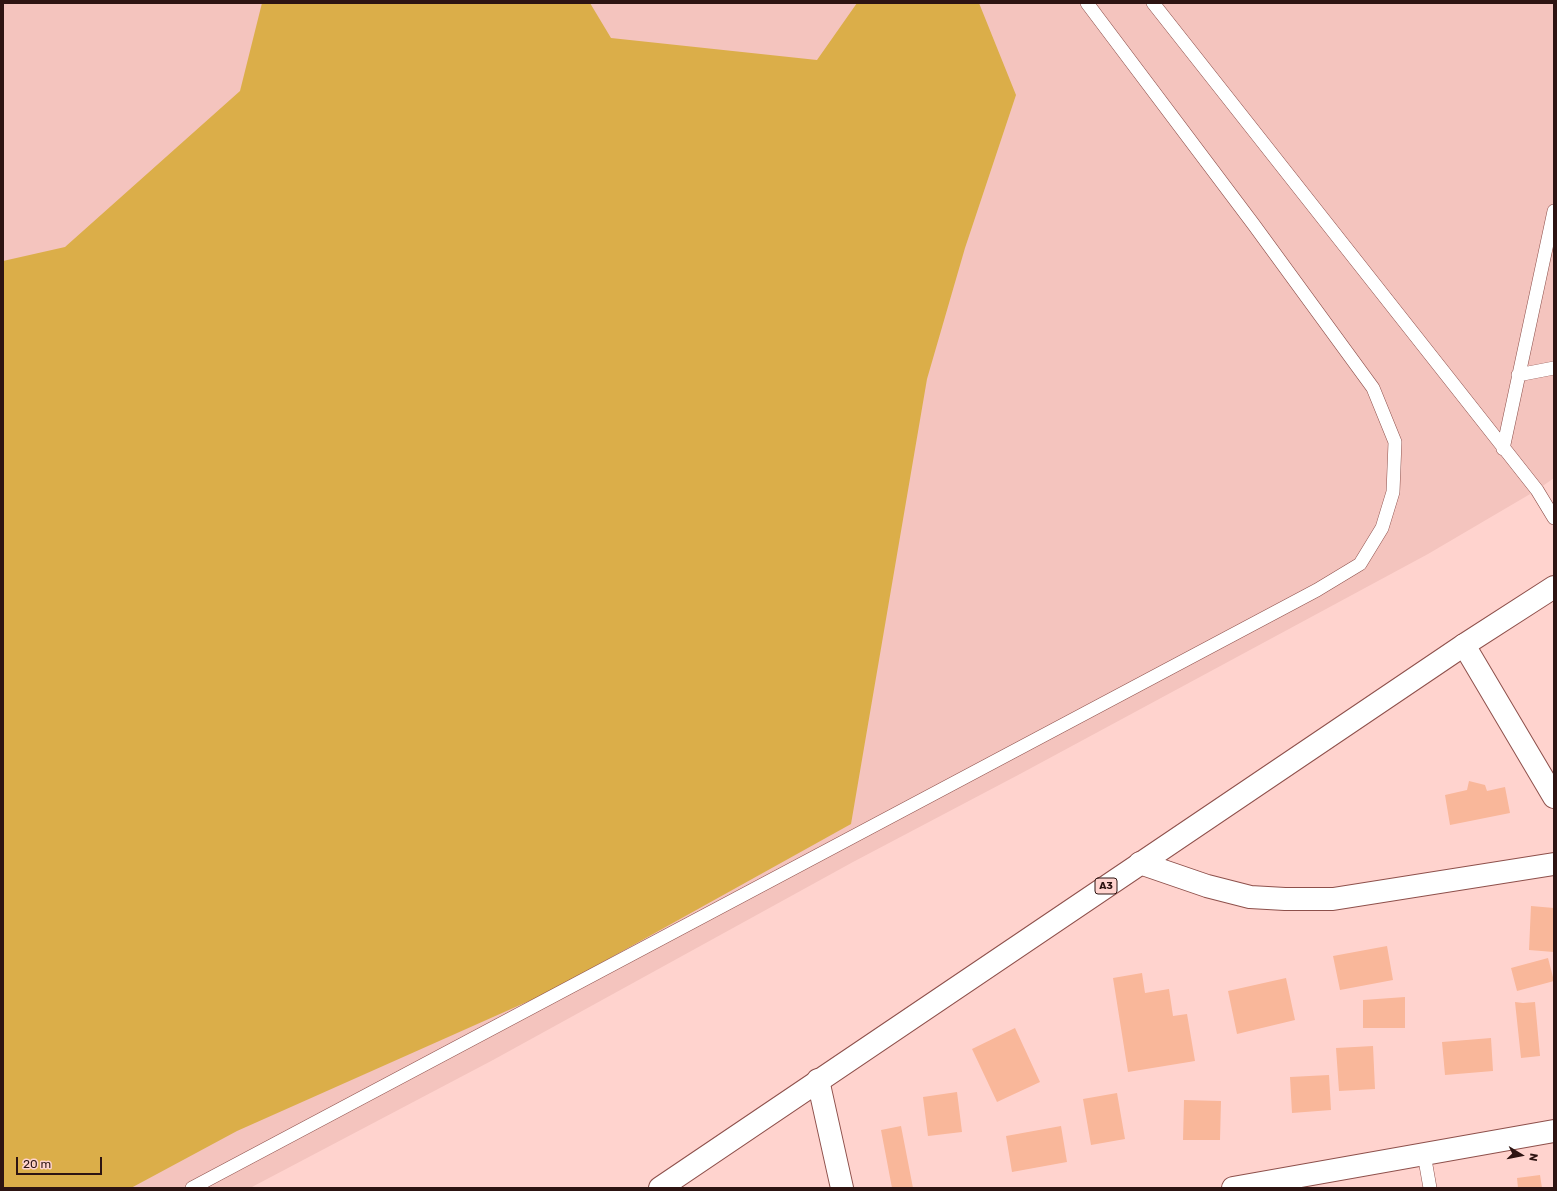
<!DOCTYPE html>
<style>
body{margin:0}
#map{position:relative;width:1557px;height:1191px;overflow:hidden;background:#ffd3ce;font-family:Rubik,sans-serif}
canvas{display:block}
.frame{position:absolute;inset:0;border:4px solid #2d1412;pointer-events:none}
.north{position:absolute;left:1501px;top:1135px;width:40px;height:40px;-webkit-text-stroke:3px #ffd3ce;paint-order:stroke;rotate:100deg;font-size:11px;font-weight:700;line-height:16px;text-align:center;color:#2d1412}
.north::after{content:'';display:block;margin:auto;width:14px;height:18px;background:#2d1412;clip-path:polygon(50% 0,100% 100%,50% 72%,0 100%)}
.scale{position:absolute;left:16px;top:1157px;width:86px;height:18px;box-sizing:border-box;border:2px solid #2d1412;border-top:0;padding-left:5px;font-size:12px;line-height:14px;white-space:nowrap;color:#2d1412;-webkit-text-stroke:3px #ffd3ce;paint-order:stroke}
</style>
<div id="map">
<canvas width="1557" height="1191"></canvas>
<div class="frame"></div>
<div class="north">N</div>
<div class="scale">20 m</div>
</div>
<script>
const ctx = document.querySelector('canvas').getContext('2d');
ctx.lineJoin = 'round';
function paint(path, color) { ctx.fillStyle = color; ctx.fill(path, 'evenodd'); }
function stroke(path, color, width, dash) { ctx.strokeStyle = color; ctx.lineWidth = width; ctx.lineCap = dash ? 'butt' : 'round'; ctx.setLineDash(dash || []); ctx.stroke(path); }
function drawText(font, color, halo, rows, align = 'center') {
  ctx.font = font + ' Rubik,sans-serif'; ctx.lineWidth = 4; ctx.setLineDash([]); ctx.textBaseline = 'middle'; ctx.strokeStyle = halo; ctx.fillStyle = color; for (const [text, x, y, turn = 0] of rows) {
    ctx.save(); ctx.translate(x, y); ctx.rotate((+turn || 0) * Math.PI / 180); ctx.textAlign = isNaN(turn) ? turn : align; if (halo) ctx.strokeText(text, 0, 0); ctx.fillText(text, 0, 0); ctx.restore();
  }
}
const built = new Path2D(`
 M3 3H1554V478L1537 490 1428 554 1020 774 853 862 493 1060 250 1188H3Z`);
const green = new Path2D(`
 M262 3H590L611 38 817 60 857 3H979L1016 95 965 248 927 379 851 824 547 993 237 1131 131 1188H3V261L65 247 240 91Z`);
const building = new Path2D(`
 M1469 781 1485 785 1487 791 1505 787 1510 813 1450 825 1445 795 1467 790Z
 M1531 906 1554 908V952L1529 950Z
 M1387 946 1393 980 1340 990 1333 956Z
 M1548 958 1554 981 1517 991 1511 968Z
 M1142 973 1145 993 1169 989 1173 1016 1187 1014 1195 1061 1128 1072 1113 978Z
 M1286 978 1295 1020 1237 1034 1228 991Z
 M1405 997V1028H1363V1000Z
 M1515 1002 1523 1003 1535 1002 1540 1056 1521 1058Z
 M1015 1028 1040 1082 997 1102 972 1049Z
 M1491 1038 1493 1071 1445 1075 1442 1042Z
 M1373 1046 1375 1089 1339 1091 1336 1048Z
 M1329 1075 1331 1110 1292 1113 1290 1077Z
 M957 1092 962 1132 928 1136 923 1097Z
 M1117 1093 1125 1139 1091 1145 1083 1099Z
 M1184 1100 1221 1101 1220 1140H1183Z
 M901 1126 913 1188H892L881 1130Z
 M1061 1126 1067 1162 1012 1172 1006 1136Z
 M1540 1175 1542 1188H1518L1517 1178Z`);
const lane = new Path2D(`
 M1153 3 1537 490 1554 518
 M1518 375 1554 368
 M1503 449 1554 211
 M1424 1154 1430 1188
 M192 1188 1317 590 1360 564 1382 528 1393 492 1395 442 1373 388 1254 225 1087 3`);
const street = new Path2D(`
 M1464 645 1554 797
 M1140 863 1207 886 1250 897 1285 899H1333L1554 864
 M818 1080 842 1188
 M1233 1188 1554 1131`);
const highway = new Path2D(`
 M660 1188 1464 645 1554 587`);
const shields = [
 [1106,886,22]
];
const shieldNames = [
 ["A3",1106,886]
];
paint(built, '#f4c4be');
paint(green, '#dbae49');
paint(building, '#f9b79a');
stroke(lane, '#8e504b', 14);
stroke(street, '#8e504b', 24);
stroke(highway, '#8e504b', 24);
stroke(lane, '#fff', 13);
stroke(street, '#fff', 22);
stroke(highway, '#fff', 22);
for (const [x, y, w] of shields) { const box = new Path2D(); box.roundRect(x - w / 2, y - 8, w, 16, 3); ctx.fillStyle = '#ffd3ce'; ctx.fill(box); stroke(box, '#2d1412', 1); }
drawText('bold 10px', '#2d1412', null, shieldNames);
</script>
